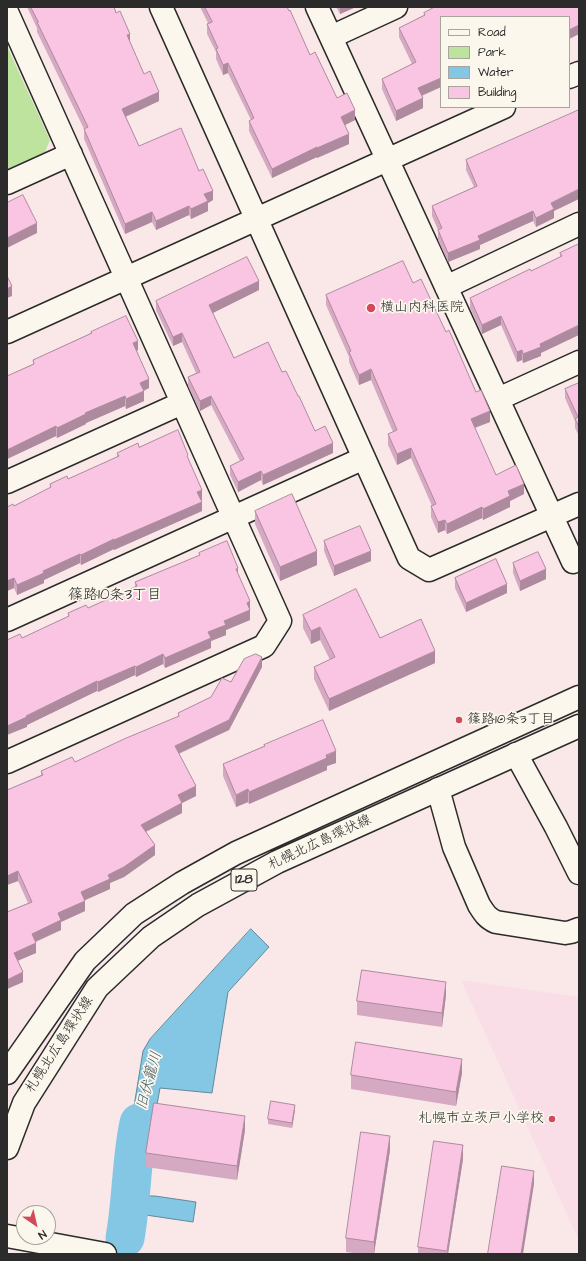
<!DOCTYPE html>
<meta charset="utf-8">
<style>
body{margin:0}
#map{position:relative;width:586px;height:1261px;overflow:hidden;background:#fae8e9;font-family:"Architects Daughter",sans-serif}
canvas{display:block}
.frame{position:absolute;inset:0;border:8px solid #2b2b2b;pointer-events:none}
.legend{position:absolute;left:440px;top:16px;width:130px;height:92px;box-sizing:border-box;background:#fbf7ec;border:1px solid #a8a59f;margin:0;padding:5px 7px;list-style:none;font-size:12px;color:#2b2b2b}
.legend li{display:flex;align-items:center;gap:8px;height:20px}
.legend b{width:20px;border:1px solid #a8a59f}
.north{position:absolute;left:16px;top:1205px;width:40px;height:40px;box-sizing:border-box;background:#fbf7ec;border:1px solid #a8a59f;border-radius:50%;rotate:146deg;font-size:11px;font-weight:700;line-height:16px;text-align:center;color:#2b2b2b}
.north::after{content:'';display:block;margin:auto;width:14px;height:18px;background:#d1495b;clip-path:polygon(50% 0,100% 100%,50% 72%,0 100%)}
</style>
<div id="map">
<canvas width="586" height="1261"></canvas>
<div class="frame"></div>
<ul class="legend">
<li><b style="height:5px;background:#fbf7ec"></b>Road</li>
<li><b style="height:11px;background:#bee39e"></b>Park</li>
<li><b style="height:11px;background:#83c7e4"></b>Water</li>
<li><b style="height:11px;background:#f9c5e2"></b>Building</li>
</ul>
<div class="north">N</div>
</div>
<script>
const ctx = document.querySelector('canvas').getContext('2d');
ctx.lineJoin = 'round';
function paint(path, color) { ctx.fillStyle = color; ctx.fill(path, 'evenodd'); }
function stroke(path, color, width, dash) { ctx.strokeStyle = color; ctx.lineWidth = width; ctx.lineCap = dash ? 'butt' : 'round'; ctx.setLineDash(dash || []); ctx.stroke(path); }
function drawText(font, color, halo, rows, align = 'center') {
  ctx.font = font + ' "Architects Daughter","Klee One",sans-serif'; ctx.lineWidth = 3.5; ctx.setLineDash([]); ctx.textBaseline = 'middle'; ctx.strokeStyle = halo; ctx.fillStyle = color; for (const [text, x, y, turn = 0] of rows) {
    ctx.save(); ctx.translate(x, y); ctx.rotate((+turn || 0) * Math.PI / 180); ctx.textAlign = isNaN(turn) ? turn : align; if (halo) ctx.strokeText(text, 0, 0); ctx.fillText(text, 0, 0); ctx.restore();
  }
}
const built = new Path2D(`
 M461 980 579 997V1241Z`);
const green = new Path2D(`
 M7 46 50 140 45 152 7 169Z`);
const water = new Path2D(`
 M251 929 269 947 228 992 212 1093 160 1088 144 1176 123 1174 143 1051 150 1039Z
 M120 1196H155L196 1202 193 1222 139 1214 138 1228 117 1225Z`);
const river = new Path2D(`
 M125 1238C132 1200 131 1160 139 1123`);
const minor = new Path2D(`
 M161 7 409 558 429 570 579 504
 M317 7 573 562
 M7 12 280 621 264 646 7 762
 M331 37 396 7
 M569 77 579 73
 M7 183 71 154
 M446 287 579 224
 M7 332 504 107
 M498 399 579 362
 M7 482 182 403
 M7 620 364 458
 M516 754 556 827 579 873
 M438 789 454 847 479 905C484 913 487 918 496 922L565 933 571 932 579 929`);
const major = new Path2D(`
 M7 1073 85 961 134 914 182 883 236 853 579 697
 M7 1148 24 1103 97 988 151 937 198 905 277 862 579 726
 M7 1236 105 1254`);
const wall = new Path2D(`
 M27 7H114L144 74 159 101 126 117 139 146 199 171 213 200 208 203V211L191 219 189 215 156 230 152 222 125 234 84 139V129L37 32V28Z
 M200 7H287L310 55 337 98 355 120 345 125 349 144 317 158V157L272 178 249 131V121L251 120 228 73 223 75 216 59V52L207 34V24L208 23Z
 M336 7H356L340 14Z
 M579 7V34L569 39V17H441V87L422 96 423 108 396 121 382 89V79L412 64 399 37V28L424 15V13Z
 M466 160 554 211V218L536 227 533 221 480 245V249L448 262 438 240V230L432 216V206L474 187 466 170Z
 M579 244 541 353V356L523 363 522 360 517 362 501 325 482 334 470 308V298L531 271 560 257V253Z
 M413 283 446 332 490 422 475 428 496 475 524 494 510 501V507L483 520 482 518 447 534 445 530 438 533 431 517V506H432L411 458 397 465 388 445V434L393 432 371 380 359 385 349 362V357L326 305V295Z
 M259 290 212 313 234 358 282 372 298 396 315 431 333 453 263 485 261 480 238 492 230 475V466L240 461 211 405 200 411 188 386V377L196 373 182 342 173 346 156 310V301Z
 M91 332 138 350 137 351 149 388 144 391V401L126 409 125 406 86 423V424L57 438 56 436 7 459V376L33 364V360L91 333Z
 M579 383V436L575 428V421L565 398V389Z
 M139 447 188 460 202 500H201L202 511 114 550V549L81 565 80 563 44 580V583L17 595 14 588 7 591 14 506 50 488V484L68 479 117 457V453Z
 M255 511 317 565 280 581 255 524Z
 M324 541 371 561 334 576 324 551Z
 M199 553 238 575 250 601V620L226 630V635L211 641V648L165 668 163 664 136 677 135 675 98 692 97 691 27 725V727L22 638 68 617V613L88 608 135 587V582L199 556Z
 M513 563 546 579 520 591 513 573Z
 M455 578 507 593 466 612 455 588Z
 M303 615 380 638 435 663 329 711 314 679V667L330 660 320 640 311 644 303 628Z
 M262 667 229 730 179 754 196 796 182 803V813L146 832 155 855 124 877 110 883V889L84 900 85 911 61 922V930L36 942V953L18 961 23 982 7 989V912L28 903 18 881 7 885V790L41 775V771L75 762 178 717V713L211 697 231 682Z
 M264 745 336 763 327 766V770L249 804 248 802 236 807 223 776V764L264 746Z
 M446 995 442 1027 357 1015V1001Z
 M462 1073 456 1106 351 1089V1075Z
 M295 1110 292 1128 268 1124V1119Z
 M245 1130 237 1180 146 1167V1153Z
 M390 1150 374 1254H361L346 1252V1238Z
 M463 1159 448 1254H418V1247Z`);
const shadedWall = new Path2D(`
 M340 7H356L340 14Z
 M579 25V34L569 39V30Z
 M130 34V44L127 35Z
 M228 63V73L223 75V65Z
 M441 78V87L418 97V88Z
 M159 92V101L122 118V109Z
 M423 98V108L396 121V111Z
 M355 110V120L341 127V117Z
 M349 134V144L317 158V148Z
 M317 147V157L272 178V169Z
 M579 189V199L554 211V218L536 227V218L551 203Z
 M213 191V200L208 203V211L191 219V209L204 194Z
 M189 206V215L156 230V221Z
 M533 211V221L480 245V249L448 262V253L478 236Z
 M152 212V222L125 234V224Z
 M37 223V233L7 248V238Z
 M259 281V290L209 315V305Z
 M12 286V296L7 298V289Z
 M501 316V325L482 334V325Z
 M579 325V335L541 353V356L523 363V354L540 344Z
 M182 333V342L173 346V337Z
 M138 341V350L133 352V343Z
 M522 350V360L517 362V352Z
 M371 369V380L359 385V375Z
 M149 379V388L140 392V383Z
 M144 391V401L126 409V399Z
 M125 396V406L86 423V424L57 438V428L85 413Z
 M211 396V405L200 411V401Z
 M490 411V422L471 429V419Z
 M56 426V436L7 459V450Z
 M333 443V453L263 485V475Z
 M411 448V458L397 465V454Z
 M261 471V480L238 492V482Z
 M524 484V494L510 501V507L483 520V509L508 491Z
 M202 490V500L197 502V492Z
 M202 502V511L114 550V540Z
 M482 507V518L447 534V524Z
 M445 520V530L438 533V522Z
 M114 539V549L81 565V555Z
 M317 551V565L280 581V567Z
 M371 551V561L334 576V566Z
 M80 554V563L44 580V583L17 595V585L43 571Z
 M238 568V578L236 569Z
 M546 569V579L520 591V581Z
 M14 578V588L7 591V581Z
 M507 584V593L466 612V603Z
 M250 601V620L226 630V635L211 641V648L165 668V658L208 632 224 621 247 603Z
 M320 627V640L311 644V631Z
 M435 651V663L329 711V699Z
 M163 654V664L136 677V667Z
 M262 657V667L229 730 175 755V746Z
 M135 666V675L98 692V682Z
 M97 681V691L27 725V727L7 735V726Z
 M336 751V763L327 766V770L249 804V792Z
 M196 786V796L178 805V795Z
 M248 789V802L236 807V795Z
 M182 803V813L141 834V825Z
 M155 845V855L124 877 110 883V889L81 902V892Z
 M18 871V881L7 885V876Z
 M85 901V911L61 922V930L32 943V934L58 913Z
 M36 943V953L14 962V953Z
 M23 972V982L7 989V980Z
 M446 982V995L442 1027V1013Z
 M462 1059V1073L456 1106V1092Z
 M295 1105V1110L292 1128V1123Z
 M245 1116V1130L237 1180V1166Z
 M390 1136V1150L374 1254V1242Z
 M463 1145V1159L448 1254H447Z
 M534 1171V1184L523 1254H521Z`);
const building = new Path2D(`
 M31 7H114L116 13 120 11 130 34 127 35 144 74 150 71 159 92 122 109 139 146 181 128 199 171 203 169 213 191 204 194 208 201 191 209 189 206 156 221 152 212 125 224 84 129 88 127 37 22H38Z
 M205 7H287L289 11 290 10 310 55 315 52 337 98 347 93 355 110 341 117 349 134 317 148V147L272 169 249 121 254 118 228 63 223 65 216 49 218 48 207 24 212 22Z
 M435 7H579V25L569 30V17H441V78L418 88 423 98 396 111 382 79 416 62 399 28 425 15 424 13Z
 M579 110V189L551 203 554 209 536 218 533 211 478 236 480 240 448 253 438 230 442 228 432 206 477 186 466 160Z
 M23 195 37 223 7 238V203Z
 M579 244V325L540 344 541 347 523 354 522 350 517 352 501 316 482 325 470 298 530 269 531 271 562 256 560 253Z
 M247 257 259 281 209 305 234 358 268 342 282 372 286 371 298 396H299L315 431 325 426 333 443 263 475 261 471 238 482 230 466 244 459 211 396 200 401 188 377 200 372 182 333 173 337 156 301Z
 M403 261 413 283 421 279 446 332 449 330 476 392 481 390 490 411 471 419 496 475 516 465 524 484 508 491 510 496 483 509 482 507 447 524 445 520 438 522 431 506 436 504 411 448 397 454 388 434 397 430 371 369 359 375 349 352 351 351 326 295Z
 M7 276 12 286 7 289Z
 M126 316 138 341 133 343 149 379 140 383 144 391 126 399 125 396 85 413 86 414 57 428 56 426 7 450V376L34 364 33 360 92 333 91 332Z
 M579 383V427L575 419 578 417 565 389Z
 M178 430 188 455 187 456 202 490 197 492 202 502 114 540V539L81 555 80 554 43 571 44 573 17 585 14 578 7 581V507L13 504 14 506 51 487 50 484 67 476 68 479 119 456 117 453 138 443 139 447Z
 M292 494 317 551 280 567 255 511Z
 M360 526 371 551 334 566 324 541Z
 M227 541 238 568 236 569 250 601 247 603 250 610 224 621 226 625 208 632 211 638 165 658 163 654 136 667 135 666 98 682 97 681 26 716 27 717 7 726V640L20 634 22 638 69 616 68 613 86 605 88 608 137 586 135 582 200 555 199 553Z
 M538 552 546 569 520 581 513 563Z
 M496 559 507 584 466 603 455 578Z
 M356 589 380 638 421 619 435 651 329 699 314 667 335 657 320 627 311 631 303 615Z
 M256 654 262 657 229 720 175 746 196 786 178 795 182 803 141 825 155 845 124 867 108 875 110 879 81 892 85 901 58 913 61 920 32 934 36 943 14 953 23 972 7 980V912L32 902 18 871 7 876V790L43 775 41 771 72 757 75 762 124 739 179 716 178 713 211 697 222 678 231 682 244 659Z
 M323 720 336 751 326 755 327 758 249 792 248 789 236 795 223 764 265 746 264 745Z
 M362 970 446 982 442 1013 357 1001Z
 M356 1042 462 1059 456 1092 351 1075Z
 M271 1101 295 1105 292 1123 268 1119Z
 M154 1103 245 1116 237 1166 146 1153Z
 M361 1132 390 1136 374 1242 346 1238Z
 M434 1141 463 1145 447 1251 418 1247Z
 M502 1166 534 1171 521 1254H488Z`);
const markers = [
 [371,308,5,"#d1495b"],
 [459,720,4,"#d1495b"],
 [552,1119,4,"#d1495b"]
];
const shields = [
 [244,880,26]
];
const shieldNames = [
 ["128",244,880]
];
const poiNames = [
 ["横山内科医院",380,308],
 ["篠路10条3丁目",467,720],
 ["札幌市立茨戸小学校",544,1119,"right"]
];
const streetNames = [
 ["札幌北広島環状線",320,843,-25],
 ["札幌北広島環状線",60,1045,-57]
];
const neighbourhoodNames = [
 ["篠路10条3丁目",115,596]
];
const waterNames = [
 ["旧伏籠川",150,1081,-75]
];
paint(built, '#fadee7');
paint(green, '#bee39e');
paint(water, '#83c7e4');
stroke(water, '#60899a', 1);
stroke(river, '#83c7e4', 39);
stroke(minor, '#2b2b2b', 25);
stroke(major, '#2b2b2b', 25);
stroke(minor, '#fbf7ec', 22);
stroke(major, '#fbf7ec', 22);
paint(wall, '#d6a9c2');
paint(shadedWall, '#ae8a9e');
paint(building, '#f9c5e2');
stroke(building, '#ae8a9e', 1);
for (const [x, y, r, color] of markers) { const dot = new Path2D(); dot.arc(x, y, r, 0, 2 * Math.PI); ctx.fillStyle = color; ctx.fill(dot); stroke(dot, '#fbf7ec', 1.5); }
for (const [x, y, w] of shields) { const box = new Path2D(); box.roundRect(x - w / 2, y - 11, w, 22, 3); ctx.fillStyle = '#fbf7ec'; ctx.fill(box); stroke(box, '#2b2b2b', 1); }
drawText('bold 13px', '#2b2b2b', null, shieldNames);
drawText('14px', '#2b2b2b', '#fbf7ec', poiNames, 'left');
drawText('14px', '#2b2b2b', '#fbf7ec', streetNames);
drawText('15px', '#2b2b2b', '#fbf7ec', neighbourhoodNames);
drawText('italic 15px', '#455a62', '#fbf7ec', waterNames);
</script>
